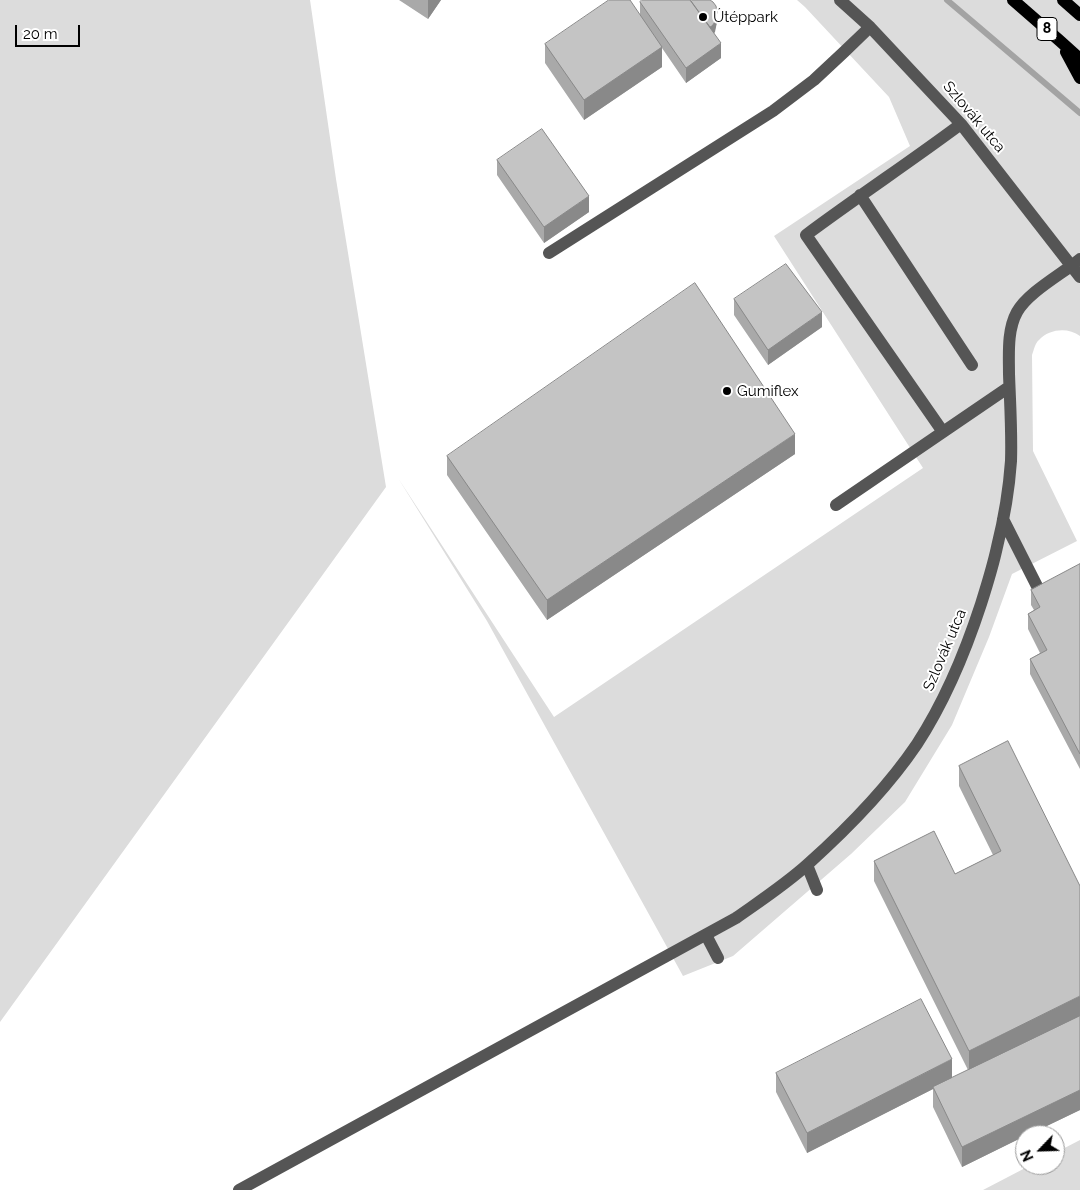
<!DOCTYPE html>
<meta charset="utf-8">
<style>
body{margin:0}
#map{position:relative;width:1080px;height:1190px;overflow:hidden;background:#fff;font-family:Raleway,sans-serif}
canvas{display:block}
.north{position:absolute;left:1015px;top:1125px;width:50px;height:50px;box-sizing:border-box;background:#fff;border:1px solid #999;border-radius:50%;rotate:246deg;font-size:14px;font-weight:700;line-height:20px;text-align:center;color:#000}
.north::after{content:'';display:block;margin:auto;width:18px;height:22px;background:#000;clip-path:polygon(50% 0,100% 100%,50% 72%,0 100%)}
.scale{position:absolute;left:15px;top:25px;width:65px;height:22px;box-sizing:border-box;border:2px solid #000;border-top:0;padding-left:6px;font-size:15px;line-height:18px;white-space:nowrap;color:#000;-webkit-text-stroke:4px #fff;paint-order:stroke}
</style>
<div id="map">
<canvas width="1080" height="1190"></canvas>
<div class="north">N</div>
<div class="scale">20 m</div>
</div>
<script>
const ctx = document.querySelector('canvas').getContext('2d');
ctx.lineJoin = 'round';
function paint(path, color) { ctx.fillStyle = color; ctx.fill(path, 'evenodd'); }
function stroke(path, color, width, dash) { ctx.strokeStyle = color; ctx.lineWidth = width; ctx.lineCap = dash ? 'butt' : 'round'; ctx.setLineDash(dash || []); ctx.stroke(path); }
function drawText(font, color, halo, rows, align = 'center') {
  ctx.font = font + ' Raleway,sans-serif'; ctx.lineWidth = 4; ctx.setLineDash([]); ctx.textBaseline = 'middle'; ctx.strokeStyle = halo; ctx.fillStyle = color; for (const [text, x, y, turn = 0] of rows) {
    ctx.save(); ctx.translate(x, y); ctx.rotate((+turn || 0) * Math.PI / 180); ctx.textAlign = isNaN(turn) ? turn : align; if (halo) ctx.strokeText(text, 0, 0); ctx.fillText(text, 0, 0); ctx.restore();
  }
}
const green = new Path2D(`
 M0 0H310L336 179 386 487 0 1022Z
 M797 0H1080V336C1068 327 1049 329 1039 340 1035 343 1034 350 1032 355L1033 451 1077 541 1012 574 989 637 952 725 905 802 851 854 733 956 683 976 487 621 398 478 554 717 923 468 774 236 910 146 889 97 805 7Z
 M1080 1140V1190H983L1031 1165H1055V1153Z`);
const stream = new Path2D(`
 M947 0 1080 113`);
const minor = new Path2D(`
 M840 0 870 27 961 124 1080 277
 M961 124C910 162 857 197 806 235L943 432 1009 387
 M860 195 972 365
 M549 253 773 111 814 80 844 52 870 27
 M836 505 943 432
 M1003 519 1043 598
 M807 865 817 890
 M706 935 718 958
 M239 1190 736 918C760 901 786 884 808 864 847 829 888 787 917 744 945 701 965 653 981 604 987 585 993 566 997 547 1004 519 1009 490 1011 461 1012 432 1010 403 1009 374 1009 354 1007 330 1017 312 1028 292 1062 274 1080 259`);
const major = new Path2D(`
 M1013 0 1060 41 1080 59
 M1063 0 1080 15
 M1066 52 1080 78`);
const wall = new Path2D(`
 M399 0H441L428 19Z
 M640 2 717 22 714 33 721 58 686 83 662 48V67L584 120 545 63V44L640 15Z
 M497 160 589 212 544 243 497 175Z
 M734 299 822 327 768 365 734 315Z
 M795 454 547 620 447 475V456Z
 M1080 564V769L1030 674V659L1040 653 1028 629V614L1034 610 1031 605V590Z
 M1008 741 1080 1016V1110L1028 1135H1025V1136L962 1167 933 1107V1089L807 1153 776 1092V1073L952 1078 968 1070 874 881V861L955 874 993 855 959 786V766Z`);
const shadedWall = new Path2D(`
 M428 0H441L428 19Z
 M717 12V22L715 32 712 36 707 29Z
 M721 43V58L686 83V68Z
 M662 47V67L584 120V100Z
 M589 196V212L544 243V227Z
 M822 312V327L768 365V350Z
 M795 434V454L547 620V600Z
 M1080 996V1016L969 1071V1051Z
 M952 1059V1079L933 1087V1089L807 1153V1133Z
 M1080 1090V1110L1028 1135H1025V1136L962 1167V1147Z`);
const building = new Path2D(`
 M609 0H630L662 47 584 100 545 44Z
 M642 0H690L721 43 686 68 640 2Z
 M692 0H710L713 2 716 6 717 12 715 22 712 26 710 27 691 1Z
 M542 129 589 196 544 227 497 160Z
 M786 264 822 312 768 350 734 299Z
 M695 283 795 434 547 600 447 456Z
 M1080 564V754L1030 659 1047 650 1028 614 1040 607 1031 590Z
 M1008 741 1080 886V996L969 1051 874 861 934 831 955 874 1001 851 959 766Z
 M921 999 952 1059 807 1133 776 1073Z
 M1080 1016V1090L962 1147 933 1087Z`);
const markers = [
 [703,17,5,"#000"],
 [727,391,5,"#000"]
];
const shields = [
 [1047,29,20]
];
const shieldNames = [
 ["8",1047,29]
];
const poiNames = [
 ["Útéppark",713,17],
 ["Gumiflex",737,391]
];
const streetNames = [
 ["Szlovák utca",974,117,50],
 ["Szlovák utca",945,650,-67]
];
paint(green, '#dcdcdc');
stroke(stream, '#a3a3a3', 6);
stroke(major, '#dbdbdb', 14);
stroke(minor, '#555', 12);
stroke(major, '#000', 12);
paint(wall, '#a9a9a9');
paint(shadedWall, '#898989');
paint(building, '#c4c4c4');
stroke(building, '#898989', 1);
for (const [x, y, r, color] of markers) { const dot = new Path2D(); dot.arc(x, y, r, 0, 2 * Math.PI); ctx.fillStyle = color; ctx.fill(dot); stroke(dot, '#fff', 2); }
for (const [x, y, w] of shields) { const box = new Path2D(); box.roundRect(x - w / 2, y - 11.5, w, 23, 4); ctx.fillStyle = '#fff'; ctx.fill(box); stroke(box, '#000', 1); }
drawText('bold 14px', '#000', null, shieldNames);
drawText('15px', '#000', '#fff', poiNames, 'left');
drawText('15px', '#000', '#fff', streetNames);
</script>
